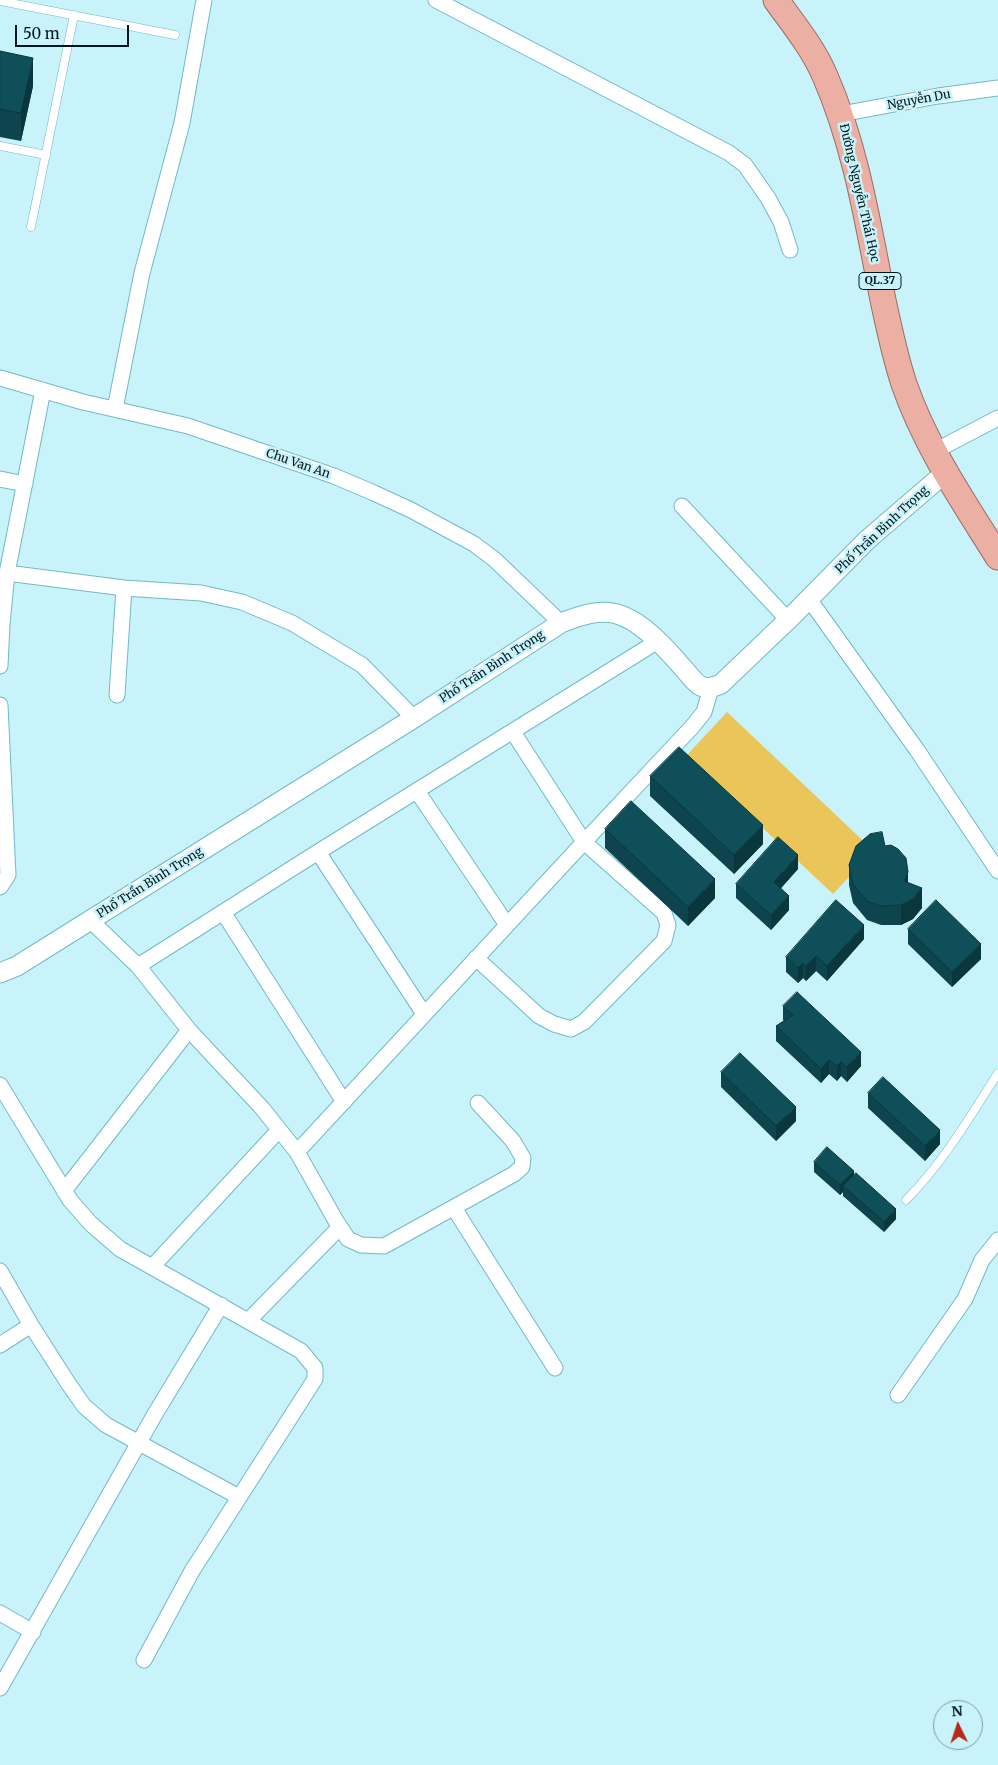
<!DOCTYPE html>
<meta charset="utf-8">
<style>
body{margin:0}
#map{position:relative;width:998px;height:1765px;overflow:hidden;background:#c9f3fb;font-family:Merriweather,serif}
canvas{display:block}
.north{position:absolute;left:933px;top:1700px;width:50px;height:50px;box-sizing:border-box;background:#c9f3fb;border:1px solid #799ba2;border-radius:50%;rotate:356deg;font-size:14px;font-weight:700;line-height:20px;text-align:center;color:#00171c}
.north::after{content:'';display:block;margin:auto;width:18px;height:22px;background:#b72a19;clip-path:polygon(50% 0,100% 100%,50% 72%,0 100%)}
.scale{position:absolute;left:15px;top:25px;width:114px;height:22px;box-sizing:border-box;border:2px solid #00171c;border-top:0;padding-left:6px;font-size:15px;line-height:18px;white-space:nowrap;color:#00171c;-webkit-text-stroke:4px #c9f3fb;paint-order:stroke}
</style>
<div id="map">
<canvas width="998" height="1765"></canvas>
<div class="north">N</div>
<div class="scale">50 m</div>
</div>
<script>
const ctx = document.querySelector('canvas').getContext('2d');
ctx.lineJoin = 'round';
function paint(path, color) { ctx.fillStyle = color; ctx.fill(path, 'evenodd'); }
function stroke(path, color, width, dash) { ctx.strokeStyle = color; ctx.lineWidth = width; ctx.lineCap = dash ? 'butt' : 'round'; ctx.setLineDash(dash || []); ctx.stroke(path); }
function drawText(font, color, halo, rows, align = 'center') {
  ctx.font = font + ' Merriweather,serif'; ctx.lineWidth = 5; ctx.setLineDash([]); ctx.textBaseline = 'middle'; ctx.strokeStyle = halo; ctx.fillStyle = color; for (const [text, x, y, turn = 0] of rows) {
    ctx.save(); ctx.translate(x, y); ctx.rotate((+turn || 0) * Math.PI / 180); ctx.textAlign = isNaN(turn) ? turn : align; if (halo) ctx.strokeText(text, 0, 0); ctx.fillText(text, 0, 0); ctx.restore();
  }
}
const green = new Path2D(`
 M727 712 874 851 833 894 686 756Z`);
const service = new Path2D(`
 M0 1 175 35
 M0 146 46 155
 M31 227 74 15
 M906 1200C943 1163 970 1117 998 1073`);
const minor = new Path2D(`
 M436 0 729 153 745 165 768 198 781 222 790 250
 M841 114 938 96 998 88
 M0 378 83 402 188 426 334 476 374 493 411 510 474 544 494 559 561 623
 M115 409 142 273 182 123 204 0
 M933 452 998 418
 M0 479 25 484
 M682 506 788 620
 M7 573 124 588 201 593 242 602 292 623 362 665 414 718
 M809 599 917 750 998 871
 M0 666 2 624 7 573 43 390
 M117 695 124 588
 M0 705 8 875 0 887
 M417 791 507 925
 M318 852 424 1014
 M223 912 344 1102
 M90 920 138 966 189 1030 262 1108 297 1152 336 1221 348 1239 361 1245 384 1246 514 1174 522 1167 523 1158 513 1141 478 1103
 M476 958 539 1016 554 1024 571 1029 584 1022 664 941 668 925 664 913 584 842 513 732
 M138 966 318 852 658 641
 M0 1085 70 1200 91 1224 120 1249 301 1351 315 1368V1379L192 1571 144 1660
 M297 1152 584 842 692 727 704 712 711 688
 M64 1191 189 1030
 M454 1208 555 1368
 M152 1267 279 1130
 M0 1271 31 1325 68 1383 84 1406 106 1425 239 1497
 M248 1321 340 1227
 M0 1345 31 1325
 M898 1395 965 1299 982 1260 998 1240
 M0 1613 33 1632
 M0 1688 155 1414 221 1305`);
const tertiary = new Path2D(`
 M0 973 17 966 414 718 561 623C579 616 598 609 617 614 642 621 667 649 683 668 688 673 693 681 699 685 706 690 714 687 721 684L788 620 867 540 945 473`);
const trunk = new Path2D(`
 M776 0C794 25 813 48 825 76 856 147 868 224 883 300 889 328 895 357 904 384 926 447 963 501 998 557`);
const wall = new Path2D(`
 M0 51 33 86 21 141 0 137Z
 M650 776 763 844 734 874 650 796Z
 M605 829 715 898 688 926 605 848Z
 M885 846 922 908 913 919 901 925H881L867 920 853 903 849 885V865Z
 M798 869 781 888 789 910 771 930 736 898V884Z
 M908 929 981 959 952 987 908 944Z
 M864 939 827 981 816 971 806 981 803 978 798 983 786 972V957Z
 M783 1006 861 1066 847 1082 841 1076 837 1081 829 1074 821 1083 776 1041V1026L784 1021 783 1020Z
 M721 1072 796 1121 776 1141 721 1087Z
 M868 1093 940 1144 925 1161 868 1108Z
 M814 1162 854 1175 896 1219 884 1232 843 1196V1192L840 1195 814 1172Z`);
const shadedWall = new Path2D(`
 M33 58V86L21 141V113Z
 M763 825V844L734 874V855Z
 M798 855V869L774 896V882Z
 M908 872V891L904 881Z
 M715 879V898L688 926V907Z
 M922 888V908L913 919 901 925V905Z
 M789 896V910L771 930V915Z
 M864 925V939L827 981V966Z
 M981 944V959L952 987V972Z
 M816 956V971L806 981V966Z
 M803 963V978L798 983V968Z
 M861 1052V1066L847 1082V1067Z
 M829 1060V1074L821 1083V1069Z
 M841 1062V1076L837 1081V1066Z
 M796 1107V1121L776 1141V1126Z
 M940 1130V1144L925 1161V1146Z
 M854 1171V1181L843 1186V1192L840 1195V1185Z
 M896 1209V1219L884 1232V1222Z`);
const building = new Path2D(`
 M0 51 33 58 21 113 0 109Z
 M679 747 763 825 734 855 650 776Z
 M631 801 715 879 688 907 605 829Z
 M882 832 885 846 891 845 898 849 906 858 908 872 904 881 922 888 913 899 901 905 881 906 867 901 853 884 849 865 856 846 870 834Z
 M778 837 798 855 774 882 789 896 771 915 736 884Z
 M836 900 864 925 827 966 816 956 806 966 803 963 798 968 786 957Z
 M936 900 981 944 952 972 908 929Z
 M797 992 861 1052 847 1067 841 1062 837 1066 829 1060 821 1069 776 1026 793 1015 783 1006Z
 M740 1053 796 1107 776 1126 721 1072Z
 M883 1077 940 1130 925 1146 868 1093Z
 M827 1147 854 1171 840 1185 814 1162Z
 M856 1173 896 1209 884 1222 843 1186Z`);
const shields = [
 [880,281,42]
];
const shieldNames = [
 ["QL.37",880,281]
];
const streetNames = [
 ["Nguyễn Du",919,100,-10],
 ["Đường Nguyễn Thái Học",859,193,77],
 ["Chu Van An",298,464,19],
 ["Phố Trần Bình Trọng",882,530,-43],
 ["Phố Trần Bình Trọng",492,667,-33],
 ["Phố Trần Bình Trọng",150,883,-32]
];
paint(green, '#eac65a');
stroke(service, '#71b9c6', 9);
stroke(minor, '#71b9c6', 17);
stroke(tertiary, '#71b9c6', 21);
stroke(trunk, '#976d65', 27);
stroke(service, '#fff', 8);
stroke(minor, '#fff', 15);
stroke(tertiary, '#fff', 19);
stroke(trunk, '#ecafa4', 25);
paint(wall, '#0d444d');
paint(shadedWall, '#0a373e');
paint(building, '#0f4f59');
stroke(building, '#0a373e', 1);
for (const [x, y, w] of shields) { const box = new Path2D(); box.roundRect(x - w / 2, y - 8.5, w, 17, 4); ctx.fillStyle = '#c9f3fb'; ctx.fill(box); stroke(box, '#00171c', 1); }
drawText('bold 11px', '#00171c', null, shieldNames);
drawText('12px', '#00171c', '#c9f3fb', streetNames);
</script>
